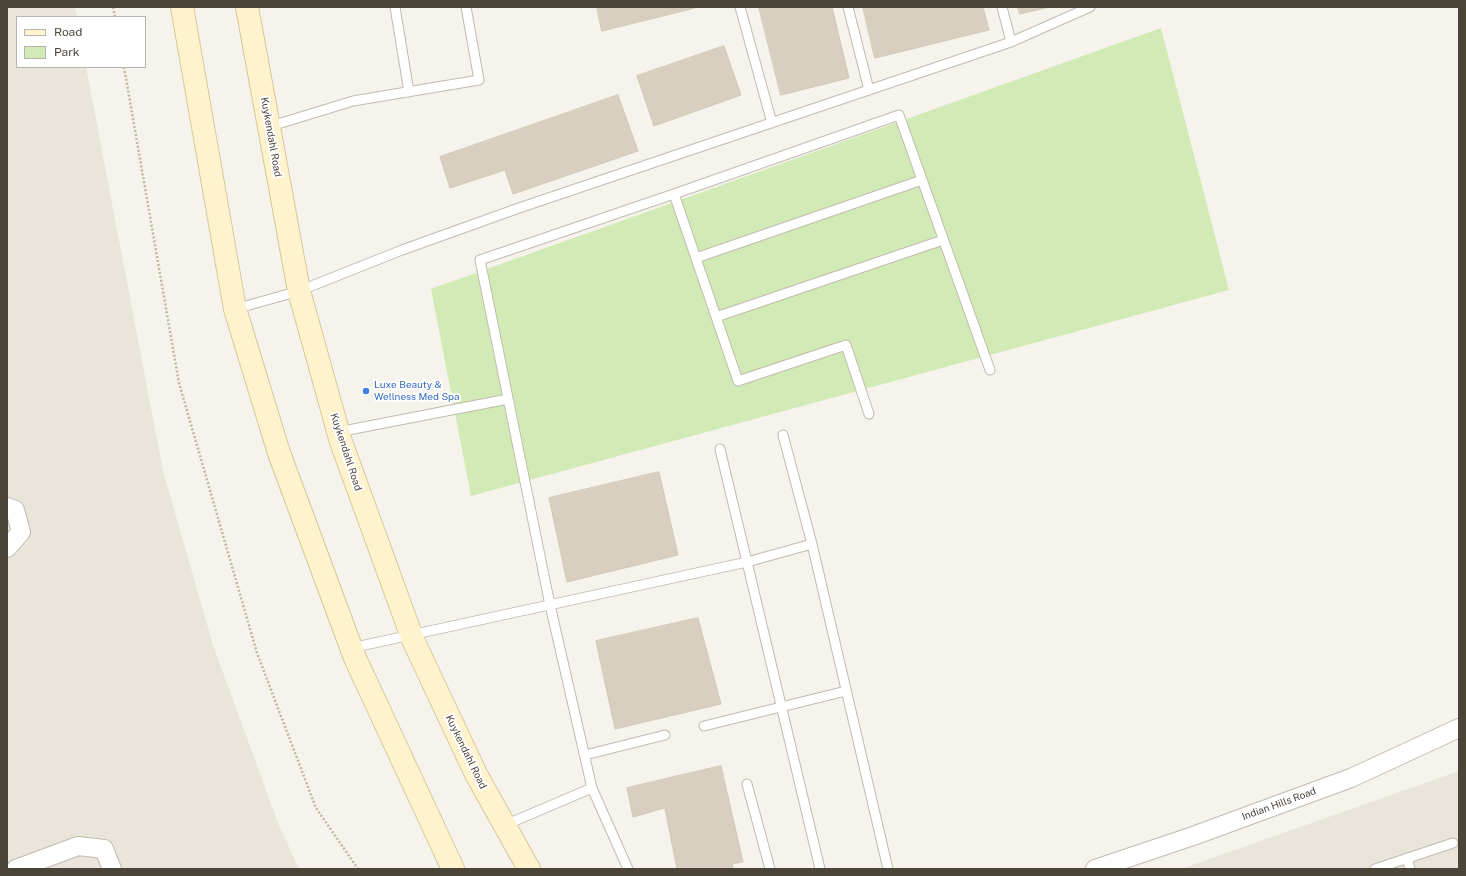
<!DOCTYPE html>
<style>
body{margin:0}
#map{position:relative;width:1466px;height:876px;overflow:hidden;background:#f6f3ec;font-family:"Public Sans",sans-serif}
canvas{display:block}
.frame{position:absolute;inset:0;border:8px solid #4b4439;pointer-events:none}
.legend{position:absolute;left:16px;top:16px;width:130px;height:52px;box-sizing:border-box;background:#fff;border:1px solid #b7b4b0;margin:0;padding:5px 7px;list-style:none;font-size:12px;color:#4b4439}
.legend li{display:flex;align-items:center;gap:8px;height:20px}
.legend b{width:20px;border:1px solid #b7b4b0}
</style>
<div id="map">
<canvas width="1466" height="876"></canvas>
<div class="frame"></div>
<ul class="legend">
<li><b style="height:5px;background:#fff3cd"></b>Road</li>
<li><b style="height:11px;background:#d2eab5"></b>Park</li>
</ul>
</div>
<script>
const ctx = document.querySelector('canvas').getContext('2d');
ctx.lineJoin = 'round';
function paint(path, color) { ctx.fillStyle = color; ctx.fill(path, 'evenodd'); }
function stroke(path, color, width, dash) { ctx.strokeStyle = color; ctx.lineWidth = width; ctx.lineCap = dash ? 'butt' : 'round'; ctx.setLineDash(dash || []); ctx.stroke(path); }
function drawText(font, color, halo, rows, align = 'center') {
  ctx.font = font + ' "Public Sans",sans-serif'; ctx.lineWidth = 4; ctx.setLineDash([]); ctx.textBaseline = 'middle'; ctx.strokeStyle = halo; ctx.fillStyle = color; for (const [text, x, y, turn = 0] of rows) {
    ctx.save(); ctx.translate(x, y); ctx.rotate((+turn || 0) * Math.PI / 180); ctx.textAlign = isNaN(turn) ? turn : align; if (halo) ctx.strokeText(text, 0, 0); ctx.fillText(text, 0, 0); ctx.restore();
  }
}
const residential = new Path2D(`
 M7 7H75L77 17H17V67H86L163 471 213 645 278 823 299 869H7Z
 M1459 771V869H1181Z`);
const green = new Path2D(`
 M1161 28 1229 290 471 496 431 289Z`);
const building = new Path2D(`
 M597 7H694L695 8 602 31Z
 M759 7H832L849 78 781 95Z
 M863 7H983L989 30 875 58Z
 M1018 7H1050L1020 14Z
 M724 46 741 95 654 126 637 76Z
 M618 95 638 151 513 194 505 170 450 188 440 157Z
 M659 472 678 555 567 582 549 498Z
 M698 618 721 704 615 729 596 641Z
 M721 766 743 862 732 864 733 869H677L665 808 633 817 627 788Z`);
const path = new Path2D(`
 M113 7 115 17
 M124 67 179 383 257 653 316 808 358 869`);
const lane = new Path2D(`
 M395 7 409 92
 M740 7 772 123
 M848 7 869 90
 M1002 7 1011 42
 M268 127 353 101 479 80 466 7
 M674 194 899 115 990 370
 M696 258 922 180
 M235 309 299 291 402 250 519 208 1011 42 1090 7
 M716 317 943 240
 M338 432 508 399
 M720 449 747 562 812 544 783 435
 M812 544 888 869
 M351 648 747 562 820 869
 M704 726 846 691
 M585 755 665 735
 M747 784 770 869
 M505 825 592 788
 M1407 858 1410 869
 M628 869 592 788 550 605 480 260 674 194 738 381 846 345 869 414
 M1375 869 1453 843`);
const street = new Path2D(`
 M7 507 15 510 21 532 7 548
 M16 869 78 846 104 849 112 869
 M1095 869 1193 836 1351 778 1459 728`);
const secondary = new Path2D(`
 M182 7 235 309 279 453 355 658 453 869
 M247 7 299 291 341 442 413 640 476 774 529 869`);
const markers = [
 [366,391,4,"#3f7fe0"]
];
const streetNames = [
 ["Kuykendahl Road",271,137,80],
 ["Kuykendahl Road",346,452,72],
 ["Kuykendahl Road",466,752,64],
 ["Indian Hills Road",1279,804,-20]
];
const shopNames = [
 ["Luxe Beauty &",374,385],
 ["Wellness Med Spa",374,397]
];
paint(residential, '#eae5da');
paint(green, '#d2eab5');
paint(building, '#d8cfc1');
stroke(building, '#d3c7b4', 1);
stroke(lane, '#c2bbae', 11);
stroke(street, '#c2bbae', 20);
stroke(secondary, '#d6c79b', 24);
stroke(path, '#c4b79f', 2.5, [2, 2]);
stroke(lane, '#fff', 9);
stroke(street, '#fff', 18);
stroke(secondary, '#fff3cd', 22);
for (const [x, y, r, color] of markers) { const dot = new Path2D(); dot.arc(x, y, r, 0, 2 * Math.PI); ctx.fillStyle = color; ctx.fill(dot); stroke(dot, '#fff', 1.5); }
drawText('10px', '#4b4439', '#fff', streetNames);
drawText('10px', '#366cbe', '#fff', shopNames, 'left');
</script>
